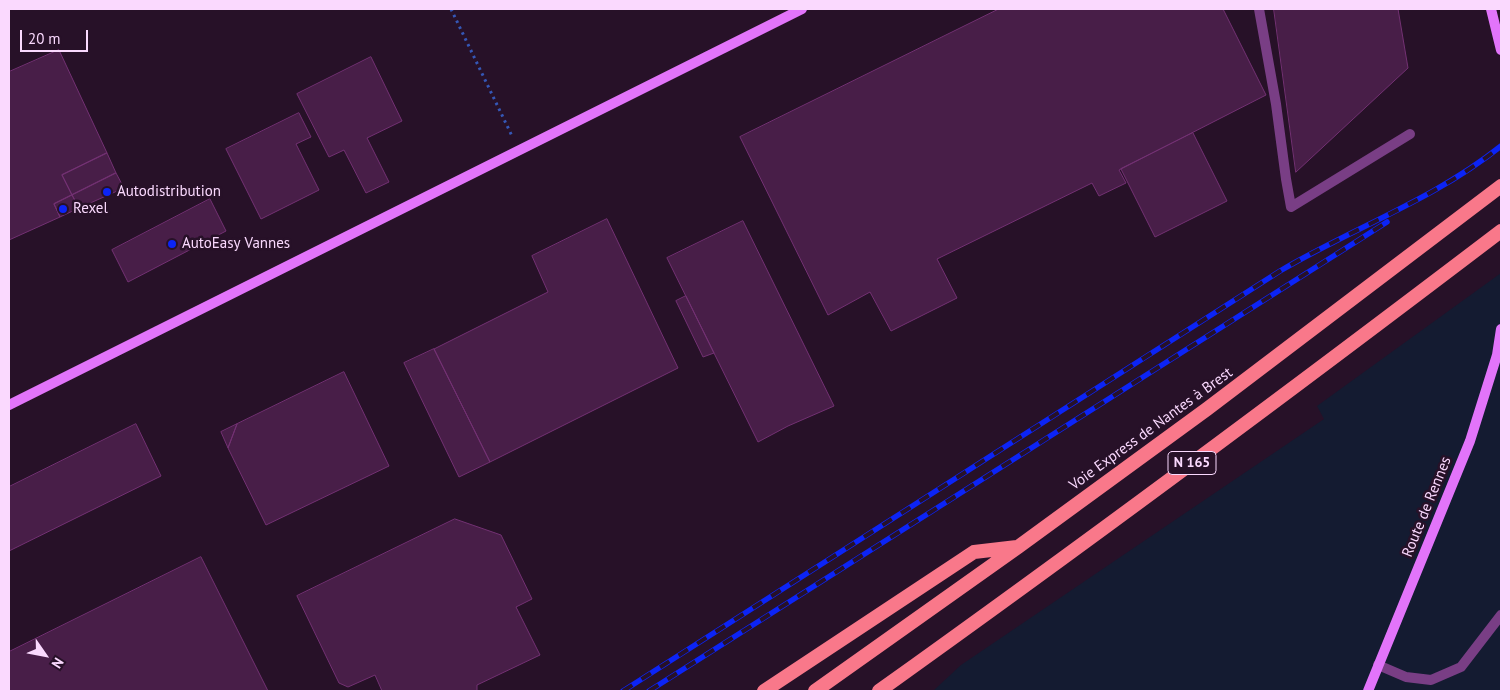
<!DOCTYPE html>
<meta charset="utf-8">
<style>
body{margin:0}
#map{position:relative;width:1510px;height:700px;overflow:hidden;background:#271128;font-family:"PT Sans",sans-serif}
canvas{display:block}
.frame{position:absolute;inset:0;border:10px solid #fad9fe;pointer-events:none}
.north{position:absolute;left:20px;top:630px;width:50px;height:50px;-webkit-text-stroke:4px #271128;paint-order:stroke;rotate:123deg;font-size:14px;font-weight:700;line-height:20px;text-align:center;color:#fad9fe}
.north::after{content:'';display:block;margin:auto;width:18px;height:22px;background:#fad9fe;clip-path:polygon(50% 0,100% 100%,50% 72%,0 100%)}
.scale{position:absolute;left:20px;top:30px;width:68px;height:22px;box-sizing:border-box;border:2px solid #fad9fe;border-top:0;padding-left:6px;font-size:15px;line-height:18px;white-space:nowrap;color:#fad9fe;-webkit-text-stroke:4px #271128;paint-order:stroke}
</style>
<div id="map">
<canvas width="1510" height="700"></canvas>
<div class="frame"></div>
<div class="north">N</div>
<div class="scale">20 m</div>
</div>
<script>
const ctx = document.querySelector('canvas').getContext('2d');
ctx.lineJoin = 'round';
function paint(path, color) { ctx.fillStyle = color; ctx.fill(path, 'evenodd'); }
function stroke(path, color, width, dash) { ctx.strokeStyle = color; ctx.lineWidth = width; ctx.lineCap = dash ? 'butt' : 'round'; ctx.setLineDash(dash || []); ctx.stroke(path); }
function drawText(font, color, halo, rows, align = 'center') {
  ctx.font = font + ' "PT Sans",sans-serif'; ctx.lineWidth = 5; ctx.setLineDash([]); ctx.textBaseline = 'middle'; ctx.strokeStyle = halo; ctx.fillStyle = color; for (const [text, x, y, turn = 0] of rows) {
    ctx.save(); ctx.translate(x, y); ctx.rotate((+turn || 0) * Math.PI / 180); ctx.textAlign = isNaN(turn) ? turn : align; if (halo) ctx.strokeText(text, 0, 0); ctx.fillText(text, 0, 0); ctx.restore();
  }
}
const green = new Path2D(`
 M1501 273V691H933L961 665 1324 419 1317 406Z`);
const building = new Path2D(`
 M999 9H1223L1266 95 1119 170 1126 183 1099 196 1092 183 937 259 957 298 891 331 870 292 828 315 740 137Z
 M1274 9H1398L1408 68 1296 172Z
 M59 50 107 153 62 175 72 195 54 204 60 217 9 240V72Z
 M371 57 402 121 367 138 389 182 366 193 344 150 329 157 297 94Z
 M299 113 311 137 296 144 319 190 261 219 226 149Z
 M1193 133 1227 201 1155 237 1121 169Z
 M107 153 116 173 72 195 62 175Z
 M116 173 124 188 79 208 72 195Z
 M72 195 79 208 60 217 54 204Z
 M210 199 226 231 128 282 112 250Z
 M607 219 678 368 490 462 434 349 548 292 532 256Z
 M743 221 834 406 788 426 758 442 667 258Z
 M686 296 714 353 703 357 676 301Z
 M434 349 490 462 459 477 404 363Z
 M344 372 389 466 266 525 228 448 237 424Z
 M136 424 161 476 9 551V487Z
 M237 424 228 448 221 432Z
 M455 519 501 535 532 599 516 607 540 655 477 685V691H382L375 675 348 687 339 683 297 596Z
 M201 557 268 691H9V652Z`);
const path = new Path2D(`
 M451 9 512 136`);
const service = new Path2D(`
 M1259 9 1276 104 1286 179 1291 207 1410 134`);
const minor = new Path2D(`
 M1378 665 1406 677 1431 680 1461 667 1501 615`);
const secondary = new Path2D(`
 M1491 9 1501 50
 M9 405 802 9
 M1368 691 1470 441 1497 355 1501 329`);
const trunk = new Path2D(`
 M764 691 974 552 1017 547
 M815 691 1018 547 1207 409 1501 186
 M879 691C1089 541 1296 387 1501 231`);
const rail = new Path2D(`
 M623 691 1280 271C1353 228 1435 199 1501 146
 M649 691 1387 222`);
const markers = [
 [107,192,5,"#0c24f6"],
 [63,209,5,"#0c24f6"],
 [172,244,5,"#0c24f6"]
];
const shields = [
 [1192,463,48]
];
const shieldNames = [
 ["N 165",1192,463]
];
const poiNames = [
 ["Autodistribution",117,192],
 ["Rexel",73,209],
 ["AutoEasy Vannes",182,244]
];
const streetNames = [
 ["Voie Express de Nantes à Brest",1151,429,-36],
 ["Route de Rennes",1427,507,-68]
];
paint(green, '#141b31');
paint(building, '#481e48');
stroke(building, '#733173', 1);
stroke(path, '#3557b6', 3, [2.5, 4]);
stroke(service, '#793e85', 10);
stroke(minor, '#793e85', 10);
stroke(secondary, '#e274fa', 10);
stroke(trunk, '#f9788a', 14);
stroke(rail, '#0c24f6', 5.5);
stroke(rail, '#271128', 4, [11]);
for (const [x, y, r, color] of markers) { const dot = new Path2D(); dot.arc(x, y, r, 0, 2 * Math.PI); ctx.fillStyle = color; ctx.fill(dot); stroke(dot, '#271128', 2); }
for (const [x, y, w] of shields) { const box = new Path2D(); box.roundRect(x - w / 2, y - 11.5, w, 23, 4); ctx.fillStyle = '#271128'; ctx.fill(box); stroke(box, '#fad9fe', 1); }
drawText('bold 14px', '#fad9fe', null, shieldNames);
drawText('15px', '#fad9fe', '#271128', poiNames, 'left');
drawText('15px', '#fad9fe', '#271128', streetNames);
</script>
